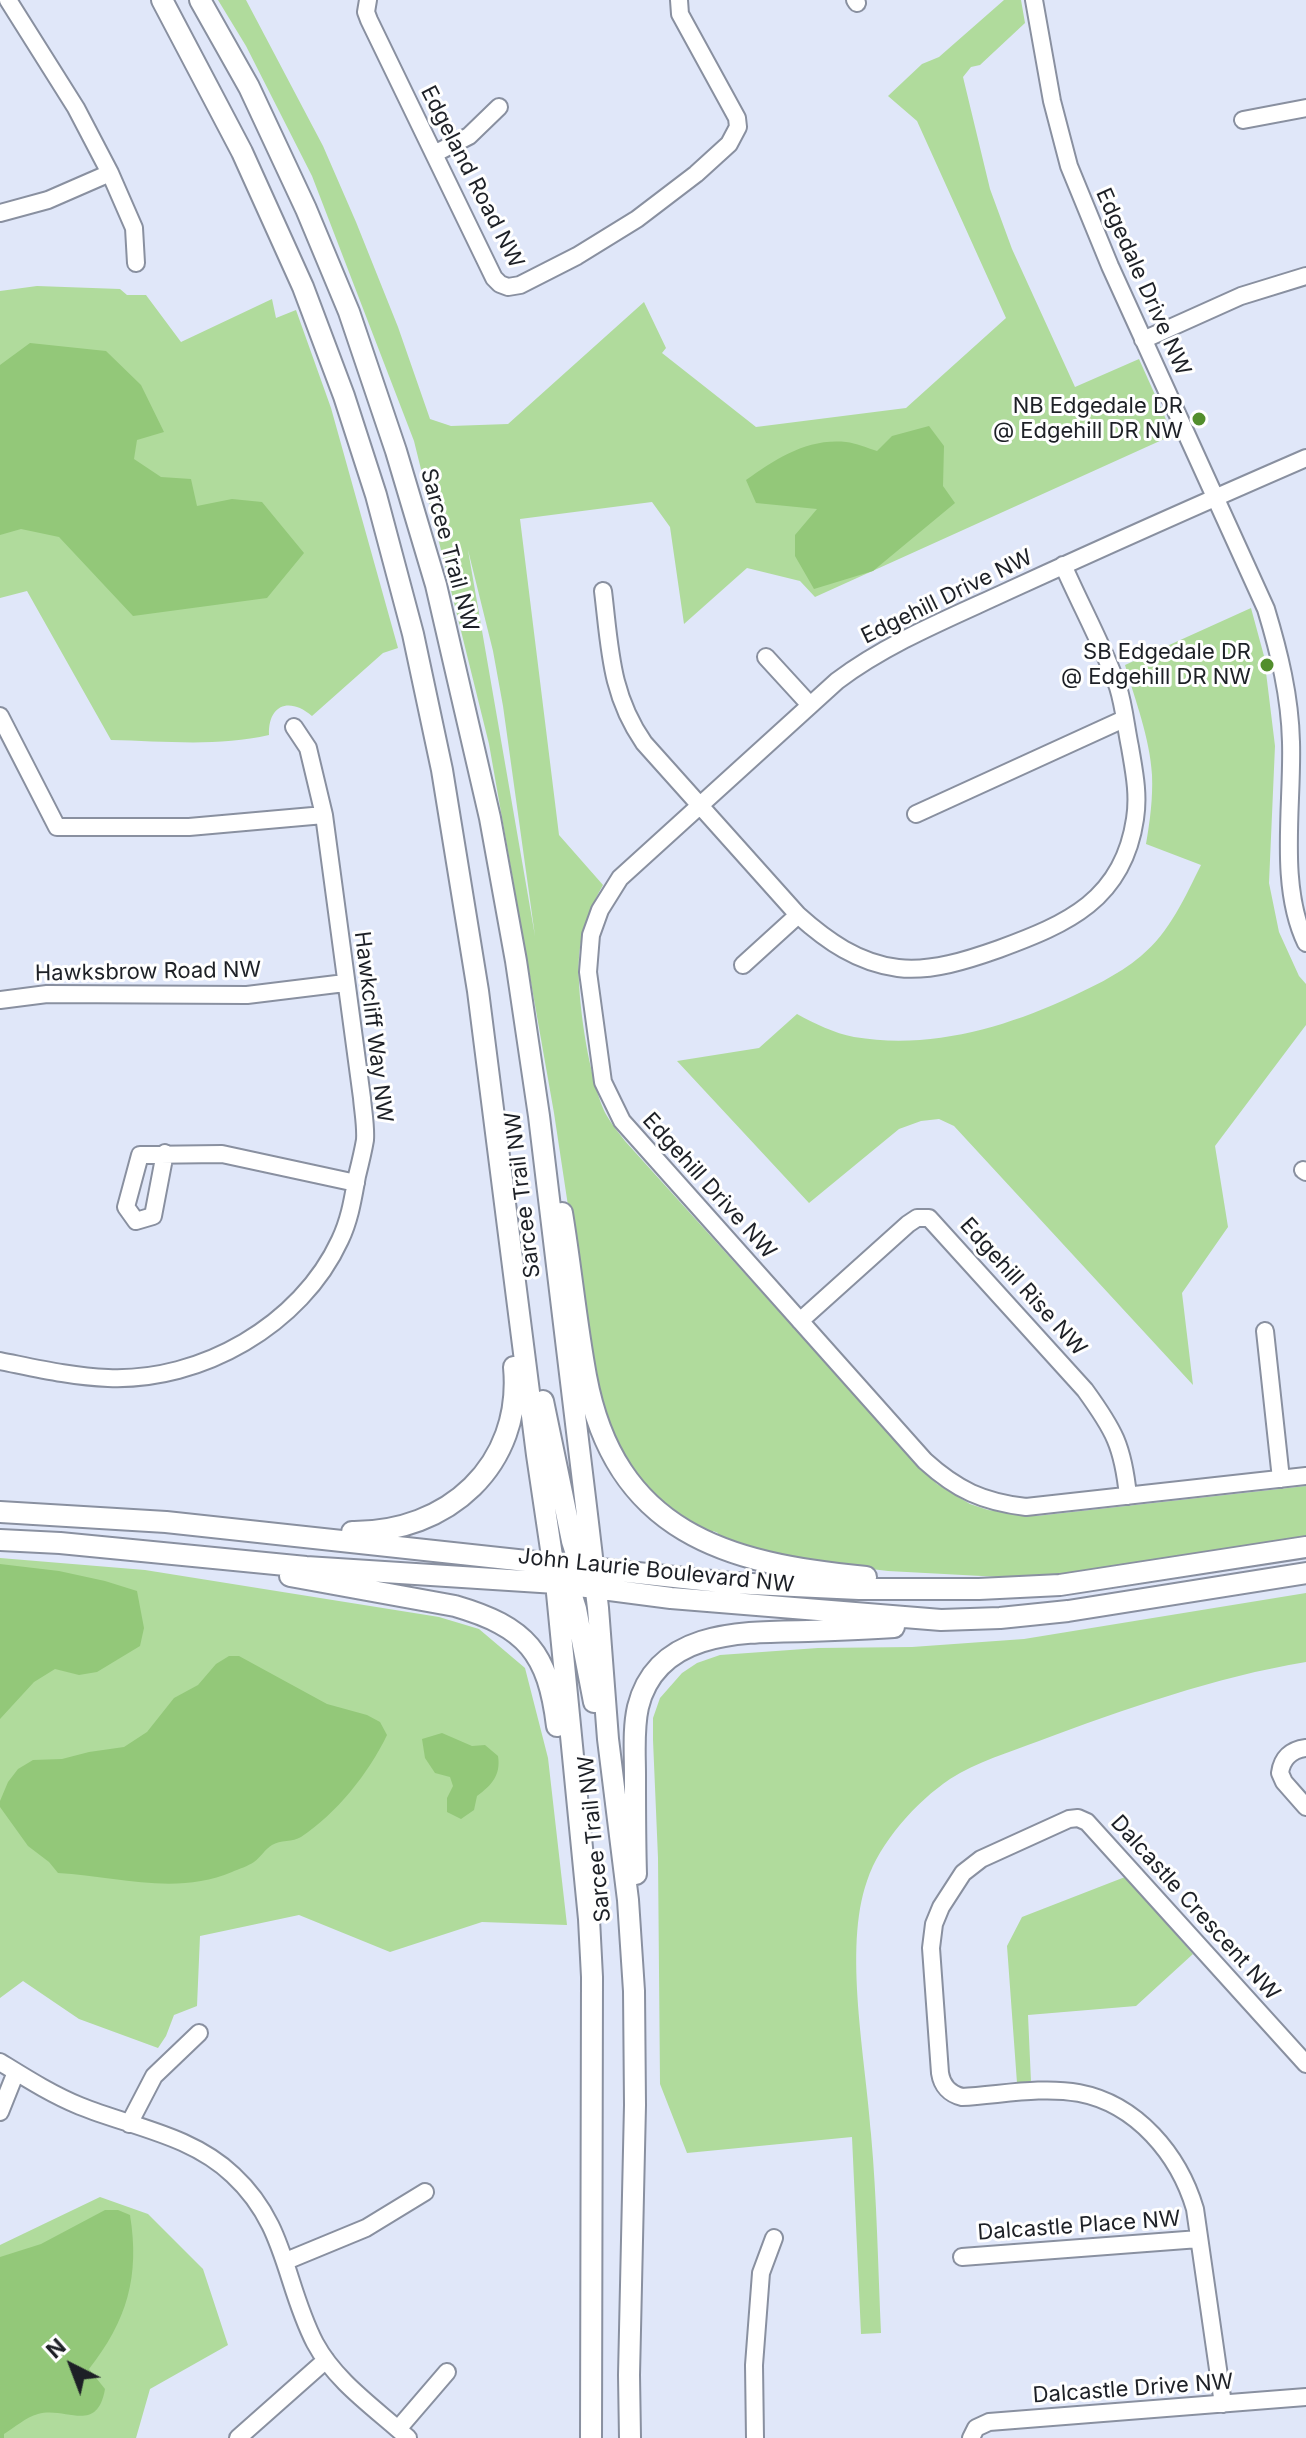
<!DOCTYPE html>
<style>
body{margin:0}
#map{position:relative;width:1306px;height:2438px;overflow:hidden;background:#e0e7f9;font-family:Inter,sans-serif}
canvas{display:block}
.north{position:absolute;left:32px;top:2326px;width:80px;height:80px;-webkit-text-stroke:6px #fff;paint-order:stroke;rotate:318deg;font-size:22px;font-weight:700;line-height:32px;text-align:center;color:#1d2026}
.north::after{content:'';display:block;margin:auto;width:28px;height:36px;background:#1d2026;clip-path:polygon(50% 0,100% 100%,50% 72%,0 100%)}
</style>
<div id="map">
<canvas width="1306" height="2438"></canvas>
<div class="north">N</div>
</div>
<script>
const ctx = document.querySelector('canvas').getContext('2d');
ctx.lineJoin = 'round';
function paint(path, color) { ctx.fillStyle = color; ctx.fill(path, 'evenodd'); }
function stroke(path, color, width, dash) { ctx.strokeStyle = color; ctx.lineWidth = width; ctx.lineCap = dash ? 'butt' : 'round'; ctx.setLineDash(dash || []); ctx.stroke(path); }
function drawText(font, color, halo, rows, align = 'center') {
  ctx.font = font + ' Inter,sans-serif'; ctx.lineWidth = 6; ctx.setLineDash([]); ctx.textBaseline = 'middle'; ctx.strokeStyle = halo; ctx.fillStyle = color; for (const [text, x, y, turn = 0] of rows) {
    ctx.save(); ctx.translate(x, y); ctx.rotate((+turn || 0) * Math.PI / 180); ctx.textAlign = isNaN(turn) ? turn : align; if (halo) ctx.strokeText(text, 0, 0); ctx.fillText(text, 0, 0); ctx.restore();
  }
}
const green = new Path2D(`
 M218 0H246L323 146 356 222 398 327 430 419 451 426 508 424 644 302 666 348 662 353 756 427 906 408 1006 318 917 121 888 96 922 64 939 57 1004 0H1021L1025 23 980 65 971 67 963 77 990 189 1012 249 1075 387 1139 359 1173 435 815 597 800 581 747 568 684 624 670 527 652 502 520 519 559 835 603 885C592 904 583 925 580 948 574 984 589 1084 607 1116 612 1125 619 1133 625 1141L912 1459 937 1484 970 1504 988 1510 1036 1516 1306 1486V1540L1174 1562 1019 1578 888 1571 779 1558 715 1539 718 1533 713 1531 711 1537 689 1526 639 1484 613 1440 591 1358 554 1113 489 744 414 441 312 176 246 46ZM468 550 493 651 503 706 535 936Z
 M37 286 120 289 127 295H146L181 342 272 299 276 318 296 310 331 408 398 648 383 653 312 716C290 697 268 704 269 735 218 747 162 741 111 740L27 591 0 598V291Z
 M1251 608 1264 656 1275 746 1269 883 1279 932 1299 976 1306 984V1025L1215 1146 1228 1227 1182 1293 1193 1385 954 1126 939 1119 921 1121 899 1129 809 1203 677 1061 759 1048 797 1014C815 1024 834 1033 854 1037 926 1049 997 1030 1062 1001 1090 988 1117 976 1141 956 1170 932 1185 897 1201 865L1146 844C1150 821 1153 798 1152 775 1150 738 1135 700 1125 665Z
 M0 1558 145 1570 439 1617 479 1629 525 1668 548 1758 567 1925 482 1922 390 1952 299 1915 200 1936 197 2006 174 2015 166 2036 158 2048 79 2019 23 1981 0 1998Z
 M1306 1593V1662C1215 1677 1125 1709 1039 1741 1010 1752 976 1762 950 1779 916 1802 880 1842 867 1881 843 1949 866 2060 871 2134 877 2200 878 2267 881 2333L861 2334 852 2137 687 2153 660 2084 658 1858 653 1740V1718L660 1698 682 1673 697 1663 720 1655 818 1648 912 1647 1024 1639Z
 M1125 1877 1193 1954 1136 2006 1028 2015 1031 2082 1017 2083 1007 1946 1022 1917Z
 M100 2197 148 2214 203 2269 228 2345 150 2389 136 2438H0V2245Z`);
const forest = new Path2D(`
 M30 343 106 351 141 385 164 432 137 440 134 459 161 477 191 479 197 506 232 499 262 502 304 553 267 598 133 616 59 537 21 529 0 535V365Z
 M929 426 944 446 943 486 955 503 873 571 814 589 795 556V535L817 509 756 503 746 480C776 459 807 438 846 442 856 443 867 448 877 451L892 436Z
 M0 1564 59 1571 105 1581 137 1591 144 1628 140 1646 97 1672 79 1675 55 1669 34 1682 0 1719Z
 M229 1656H239L327 1704 367 1715 380 1722 387 1735C369 1773 336 1814 301 1837 293 1842 280 1840 272 1845 265 1849 261 1857 254 1862 248 1866 239 1869 232 1872 176 1896 115 1876 58 1873L49 1862 28 1846 0 1807V1801L8 1782 18 1769 33 1760 62 1759 89 1752 124 1747 147 1732 174 1698 198 1685 216 1664Z
 M442 1733 472 1746 485 1745 498 1756C501 1775 492 1785 477 1796L474 1810 461 1819 447 1812V1798L453 1786 450 1777 435 1773 425 1758 422 1739Z
 M105 2210H118L130 2215C140 2276 127 2321 89 2369L105 2389C97 2435 66 2406 38 2414 26 2417 14 2428 4 2434V2438H0V2257L41 2244Z`);
const minor = new Path2D(`
 M8 0 76 108 110 173 134 228 136 263
 M368 0 366 12 369 20 494 278 500 284 508 287 520 285 577 256 637 219 696 174 729 144 738 127 737 118 680 14 679 0
 M855 0 857 3
 M1034 0 1052 101 1069 166 1110 266 1266 609C1279 652 1290 696 1291 742 1293 805 1278 885 1306 943
 M1243 120 1306 108
 M434 154 469 136 499 107
 M0 213 48 200 110 173
 M1143 340 1241 296 1306 276
 M1306 458C1207 501 1108 545 1010 590 950 618 889 642 837 681L620 878 600 910 591 935 588 972 603 1082 622 1121 925 1461C957 1490 983 1502 1026 1507L1306 1476
 M603 591C610 648 610 694 644 743L798 915C827 941 858 963 898 968 931 972 968 960 999 949 1067 924 1123 900 1135 819 1139 794 1134 771 1130 747 1126 728 1124 706 1118 687 1103 646 1081 606 1063 565
 M766 657 810 705
 M0 716 57 827H189L324 815
 M916 814 1124 719
 M743 965 798 915
 M0 1000 47 994 247 995 345 983
 M165 1153 153 1216 136 1221 126 1207 140 1155 222 1154 356 1183
 M1303 1170 1306 1172
 M800 1321 908 1224 917 1218H929L1085 1390C1114 1430 1123 1446 1128 1496
 M1265 1331 1281 1479
 M0 1361C35 1368 73 1377 108 1378 201 1382 301 1325 340 1240 350 1219 353 1198 357 1176 360 1164 363 1152 365 1140 366 1126 363 1111 362 1098L324 815 308 748 294 727
 M1306 1748C1291 1750 1282 1758 1280 1773L1284 1782 1306 1807
 M0 2062C26 2078 51 2094 80 2106 132 2127 191 2135 233 2175 287 2225 284 2283 315 2343 336 2382 375 2408 408 2438
 M0 2112 16 2072
 M129 2124 154 2076 199 2033
 M962 2257 1199 2239
 M286 2261 366 2228 425 2192
 M1223 2404 1195 2209C1179 2155 1137 2104 1079 2093 1041 2086 1000 2095 962 2097 950 2094 942 2086 940 2073L931 1948 934 1924 941 1907 963 1873 981 1859 1069 1819 1078 1818 1087 1822 1306 2064
 M398 2429 447 2372
 M238 2438 326 2360
 M755 2438 754 2365 761 2273 774 2238
 M971 2438 976 2428 989 2422 1306 2397`);
const major = new Path2D(`
 M162 0 242 152 303 287 344 396 376 495 413 634 442 770 478 991 537 1455 556 1583 589 1919 592 1977 591 2438
 M200 0 249 87 306 209 349 312 396 451 436 585 458 680 490 818 516 961 539 1116 588 1523 598 1608 608 1739 628 1900 634 1991 635 2105 629 2375 630 2438
 M562 1213C571 1267 576 1322 586 1376 615 1532 726 1564 866 1577
 M543 1401 572 1541 583 1576
 M0 1512 166 1522 730 1583 859 1589H979L1060 1585 1306 1547
 M352 1532C448 1533 523 1465 514 1367
 M0 1540 60 1543 306 1567 556 1583 671 1598 941 1620 1000 1618 1068 1611 1306 1573
 M565 1574 576 1609 594 1702
 M290 1576 455 1606C527 1627 548 1653 557 1726
 M636 1874C635 1841 635 1808 635 1775 635 1753 633 1729 638 1707 657 1629 745 1632 808 1631 837 1630 865 1629 894 1627`);
const markers = [
 [1199,419,8,"#528e2d"],
 [1267,665,8,"#528e2d"]
];
const streetNames = [
 ["Edgeland Road NW",472,177,63],
 ["Edgedale Drive NW",1143,282,66],
 ["Sarcee Trail NW",449,550,75],
 ["Edgehill Drive NW",947,597,-26],
 ["Hawksbrow Road NW",148,972,-1],
 ["Hawkcliff Way NW",373,1027,83],
 ["Edgehill Drive NW",709,1186,48],
 ["Sarcee Trail NW",523,1195,-97],
 ["Edgehill Rise NW",1023,1287,48],
 ["John Laurie Boulevard NW",656,1571,6],
 ["Sarcee Trail NW",595,1839,-96],
 ["Dalcastle Crescent NW",1195,1908,48],
 ["Dalcastle Place NW",1079,2226,-4],
 ["Dalcastle Drive NW",1133,2389,-4]
];
const poiNames = [
 ["NB Edgedale DR",1183,406],
 ["@ Edgehill DR NW",1183,431],
 ["SB Edgedale DR",1251,652],
 ["@ Edgehill DR NW",1251,677]
];
paint(green, '#b0db9c');
paint(forest, '#93c879');
stroke(minor, '#8990a0', 20);
stroke(major, '#8990a0', 24);
stroke(minor, '#fff', 16);
stroke(major, '#fff', 20);
for (const [x, y, r, color] of markers) { const dot = new Path2D(); dot.arc(x, y, r, 0, 2 * Math.PI); ctx.fillStyle = color; ctx.fill(dot); stroke(dot, '#fff', 3); }
drawText('22px', '#1d2026', '#fff', streetNames);
drawText('22px', '#1d2026', '#fff', poiNames, 'right');
</script>
